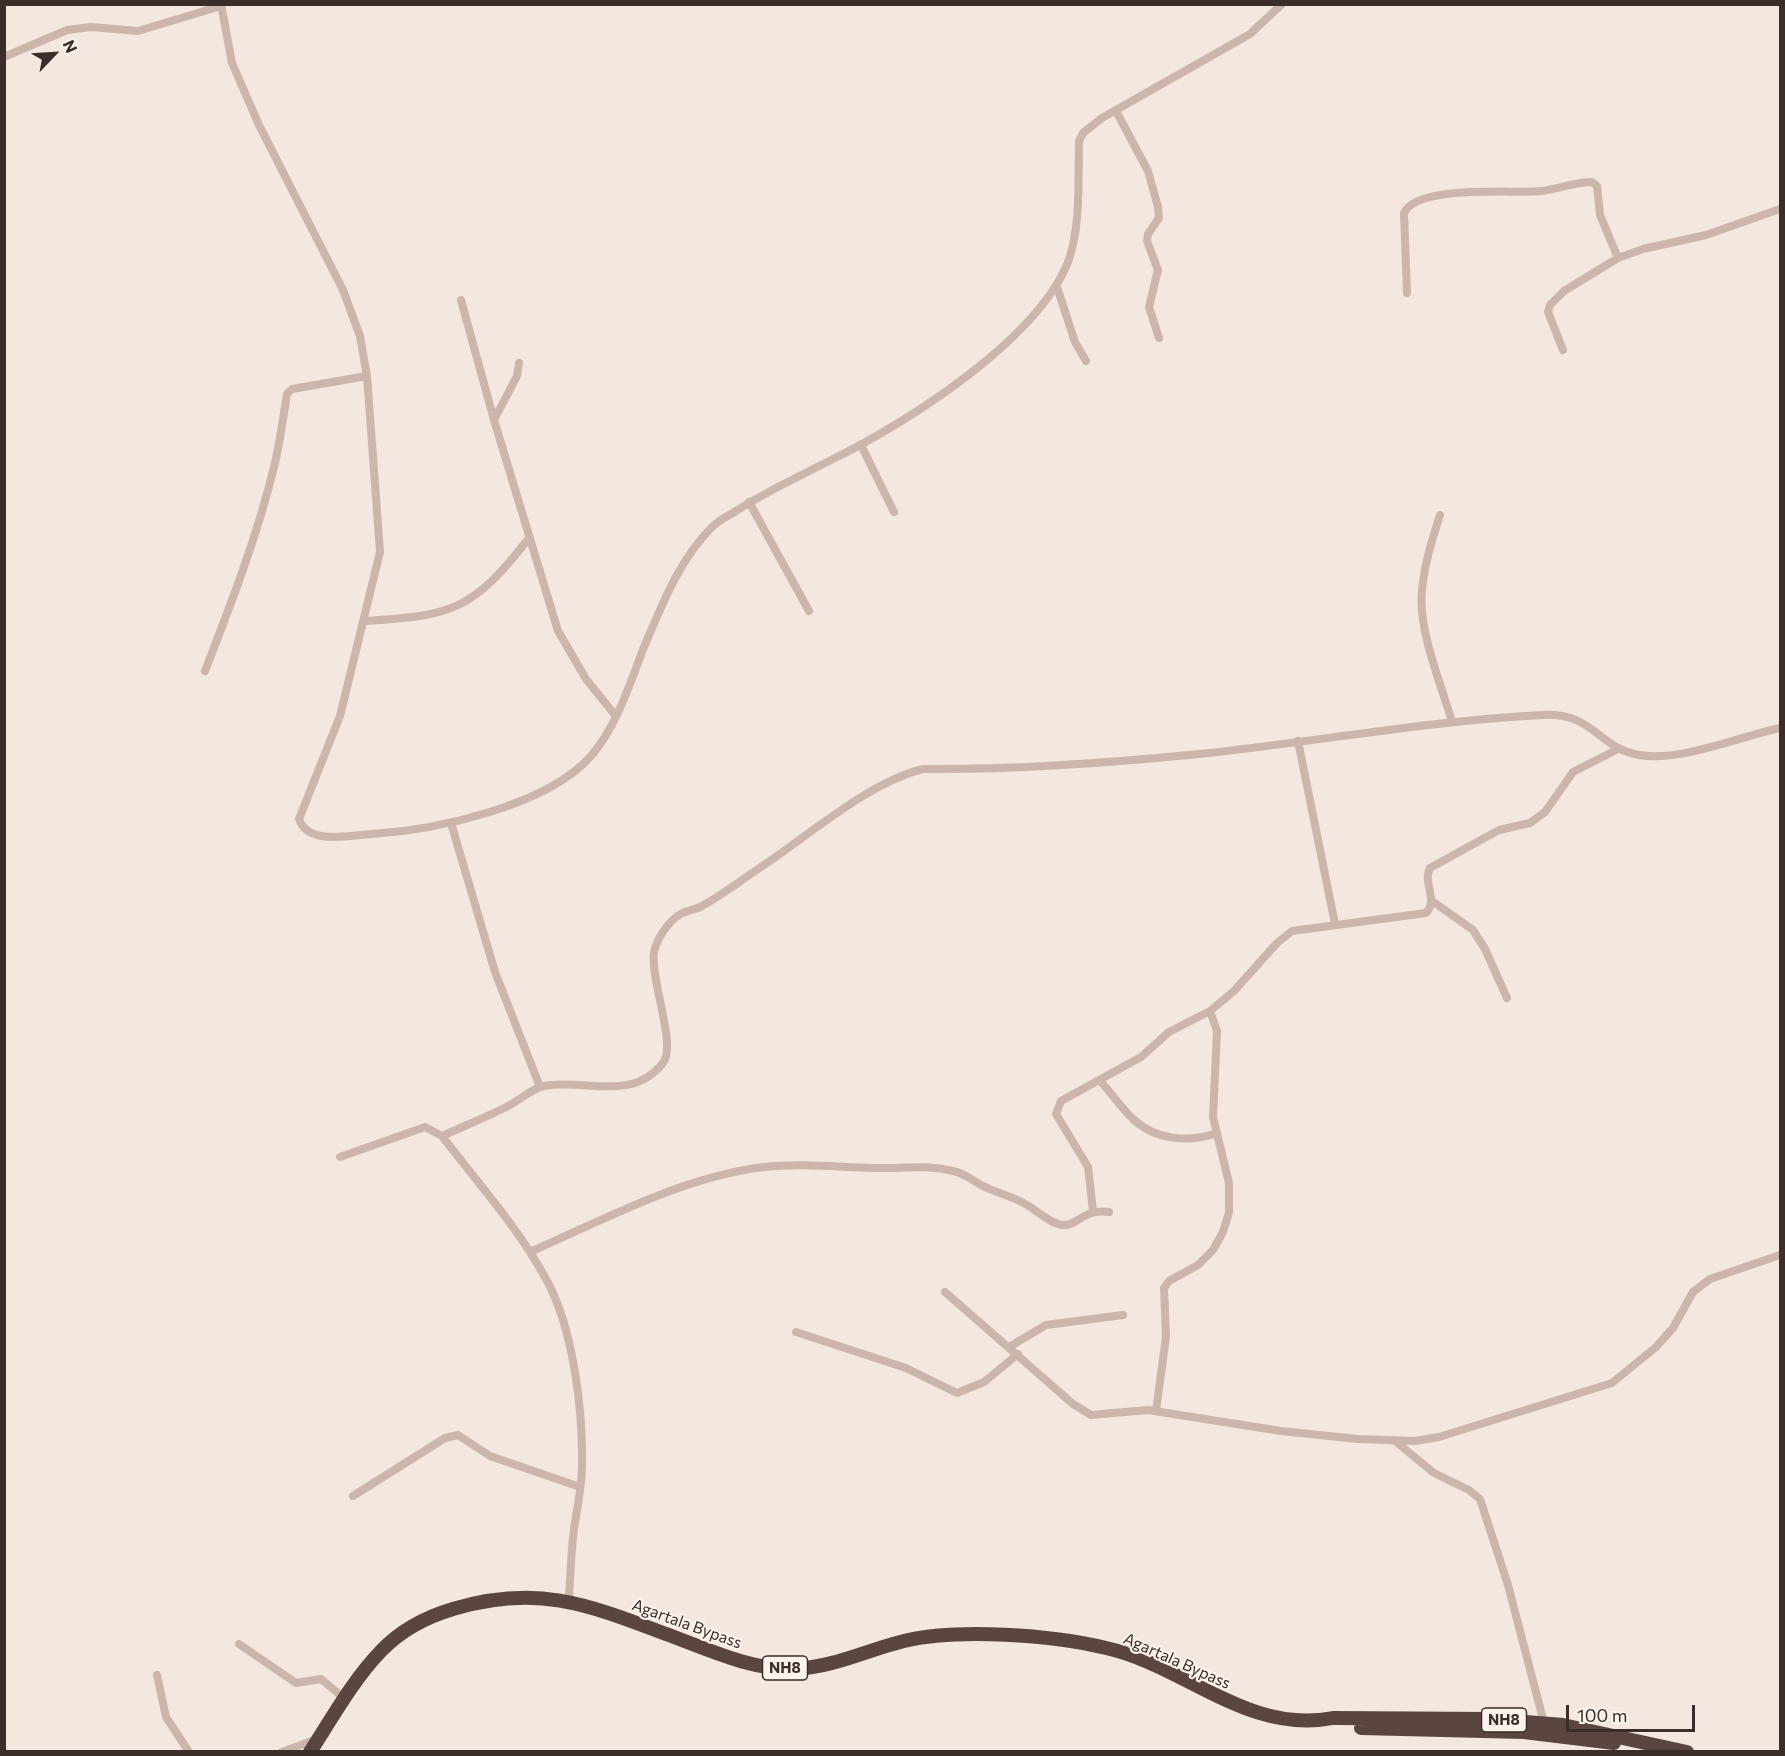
<!DOCTYPE html>
<style>
body{margin:0}
#map{position:relative;width:1785px;height:1756px;overflow:hidden;background:#f3e7df;font-family:Commissioner,sans-serif}
canvas{display:block}
.frame{position:absolute;inset:0;border:6px solid #3a2d2a;pointer-events:none}
.north{position:absolute;left:24px;top:24px;width:60px;height:60px;-webkit-text-stroke:4px #fbf2ec;paint-order:stroke;rotate:65deg;font-size:16px;font-weight:700;line-height:24px;text-align:center;color:#3a2d2a}
.north::after{content:'';display:block;margin:auto;width:21px;height:27px;background:#3a2d2a;clip-path:polygon(50% 0,100% 100%,50% 72%,0 100%)}
.scale{position:absolute;left:1566px;top:1705px;width:129px;height:27px;box-sizing:border-box;border:3px solid #3a2d2a;border-top:0;padding-left:8px;font-size:18px;line-height:21px;white-space:nowrap;color:#3a2d2a;-webkit-text-stroke:4px #fbf2ec;paint-order:stroke}
</style>
<div id="map">
<canvas width="1785" height="1756"></canvas>
<div class="frame"></div>
<div class="north">N</div>
<div class="scale">100 m</div>
</div>
<script>
const ctx = document.querySelector('canvas').getContext('2d');
ctx.lineJoin = 'round';
function stroke(path, color, width, dash) { ctx.strokeStyle = color; ctx.lineWidth = width; ctx.lineCap = dash ? 'butt' : 'round'; ctx.setLineDash(dash || []); ctx.stroke(path); }
function drawText(font, color, halo, rows, align = 'center') {
  ctx.font = font + ' Commissioner,sans-serif'; ctx.lineWidth = 4.5; ctx.setLineDash([]); ctx.textBaseline = 'middle'; ctx.strokeStyle = halo; ctx.fillStyle = color; for (const [text, x, y, turn = 0] of rows) {
    ctx.save(); ctx.translate(x, y); ctx.rotate((+turn || 0) * Math.PI / 180); ctx.textAlign = isNaN(turn) ? turn : align; if (halo) ctx.strokeText(text, 0, 0); ctx.fillText(text, 0, 0); ctx.restore();
  }
}
const street = new Path2D(`
 M221 4 232 63 259 125 343 290 360 336 367 376 380 552 340 716 299 819C308 846 350 835 372 834 436 830 547 806 591 756 617 726 630 683 644 647 662 605 679 560 712 527 719 520 728 516 736 511 767 491 800 476 833 459 907 423 1037 340 1068 262 1081 228 1078 177 1079 141L1083 133 1102 118 1250 34 1282 4
 M4 57 67 30 91 27 138 31 221 6
 M1116 111 1148 171 1158 207 1159 218 1148 234 1147 241 1158 270 1149 307 1159 338
 M1057 287 1075 342 1086 361
 M1407 293 1404 213C1418 184 1513 194 1542 191 1558 189 1575 182 1592 182L1597 186 1600 215 1618 258
 M461 300 494 420 558 631 586 679 615 715
 M1563 350 1548 312 1550 305 1564 291 1618 258 1643 249 1706 235 1780 209
 M494 420 517 376 519 363
 M861 445 894 512
 M749 502 809 611
 M1440 515C1432 540 1424 565 1422 591 1418 631 1441 683 1452 722
 M364 621C453 616 473 610 529 538
 M205 671C231 604 257 537 274 467 280 443 283 418 287 394L292 389 367 376
 M1298 741 1335 924
 M451 823 495 972 540 1087
 M1432 901 1473 930 1485 949 1507 998
 M1099 1080C1111 1092 1120 1107 1133 1119 1155 1140 1189 1143 1217 1133
 M442 1136C464 1126 487 1117 508 1106 520 1100 531 1089 544 1086 586 1078 631 1103 663 1063 677 1046 650 979 654 952 657 939 667 923 679 915 685 911 693 910 700 907 721 896 741 880 761 867 808 836 869 782 923 769 1015 770 1108 763 1199 754 1314 742 1427 721 1542 715 1595 712 1597 748 1639 755 1681 762 1738 737 1780 728
 M340 1157 425 1127 442 1136C477 1182 518 1227 546 1279 573 1327 583 1410 582 1465 582 1487 577 1508 574 1529 571 1553 570 1577 569 1601
 M1093 1211 1088 1167 1056 1114 1061 1101 1141 1057 1169 1032 1210 1011 1234 991 1277 943 1292 931 1426 913C1439 899 1422 883 1430 868L1499 830 1530 823 1545 812 1573 772 1618 749
 M530 1252C605 1219 682 1177 764 1167 801 1163 836 1167 873 1168 901 1169 925 1164 953 1171 964 1173 972 1180 981 1185 996 1193 1013 1196 1027 1205 1037 1211 1051 1224 1063 1225 1078 1226 1084 1208 1109 1212
 M945 1292 1073 1404 1091 1415 1148 1410 1281 1431 1358 1439 1415 1441 1439 1437 1612 1383 1656 1347 1673 1328 1693 1292 1710 1279 1780 1255
 M796 1332 906 1368 957 1393 984 1382 1018 1354
 M1009 1347 1046 1325 1123 1315
 M1156 1411 1166 1337 1164 1288 1169 1281 1198 1265 1213 1250 1223 1232 1229 1212V1183L1213 1117 1217 1031 1210 1011
 M1395 1441 1434 1473 1469 1490 1480 1499 1508 1585 1544 1723
 M353 1496 445 1438 458 1435 490 1456 580 1487
 M239 1644 296 1683 321 1679 345 1699
 M157 1675 166 1717 189 1752
 M282 1752 317 1739`);
const highway = new Path2D(`
 M1361 1728 1524 1732 1614 1743
 M310 1752C332 1718 353 1680 381 1651 401 1630 426 1617 453 1609 537 1584 587 1604 666 1634 707 1649 750 1670 795 1669 834 1667 867 1650 904 1641 958 1628 1052 1635 1106 1648 1184 1665 1248 1735 1333 1718L1488 1719 1563 1725 1687 1752`);
const shields = [
 [785,1668,45],
 [1504,1720,45]
];
const shieldNames = [
 ["NH8",785,1668],
 ["NH8",1504,1720]
];
const streetNames = [
 ["Agartala Bypass",687,1624,20],
 ["Agartala Bypass",1177,1661,24]
];
stroke(street, '#ccb5ab', 8);
stroke(highway, '#5b4541', 14);
for (const [x, y, w] of shields) { const box = new Path2D(); box.roundRect(x - w / 2, y - 12, w, 24, 4.5); ctx.fillStyle = '#fbf2ec'; ctx.fill(box); stroke(box, '#3a2d2a', 1.5); }
drawText('bold 15px', '#3a2d2a', null, shieldNames);
drawText('16px', '#3a2d2a', '#fbf2ec', streetNames);
</script>
